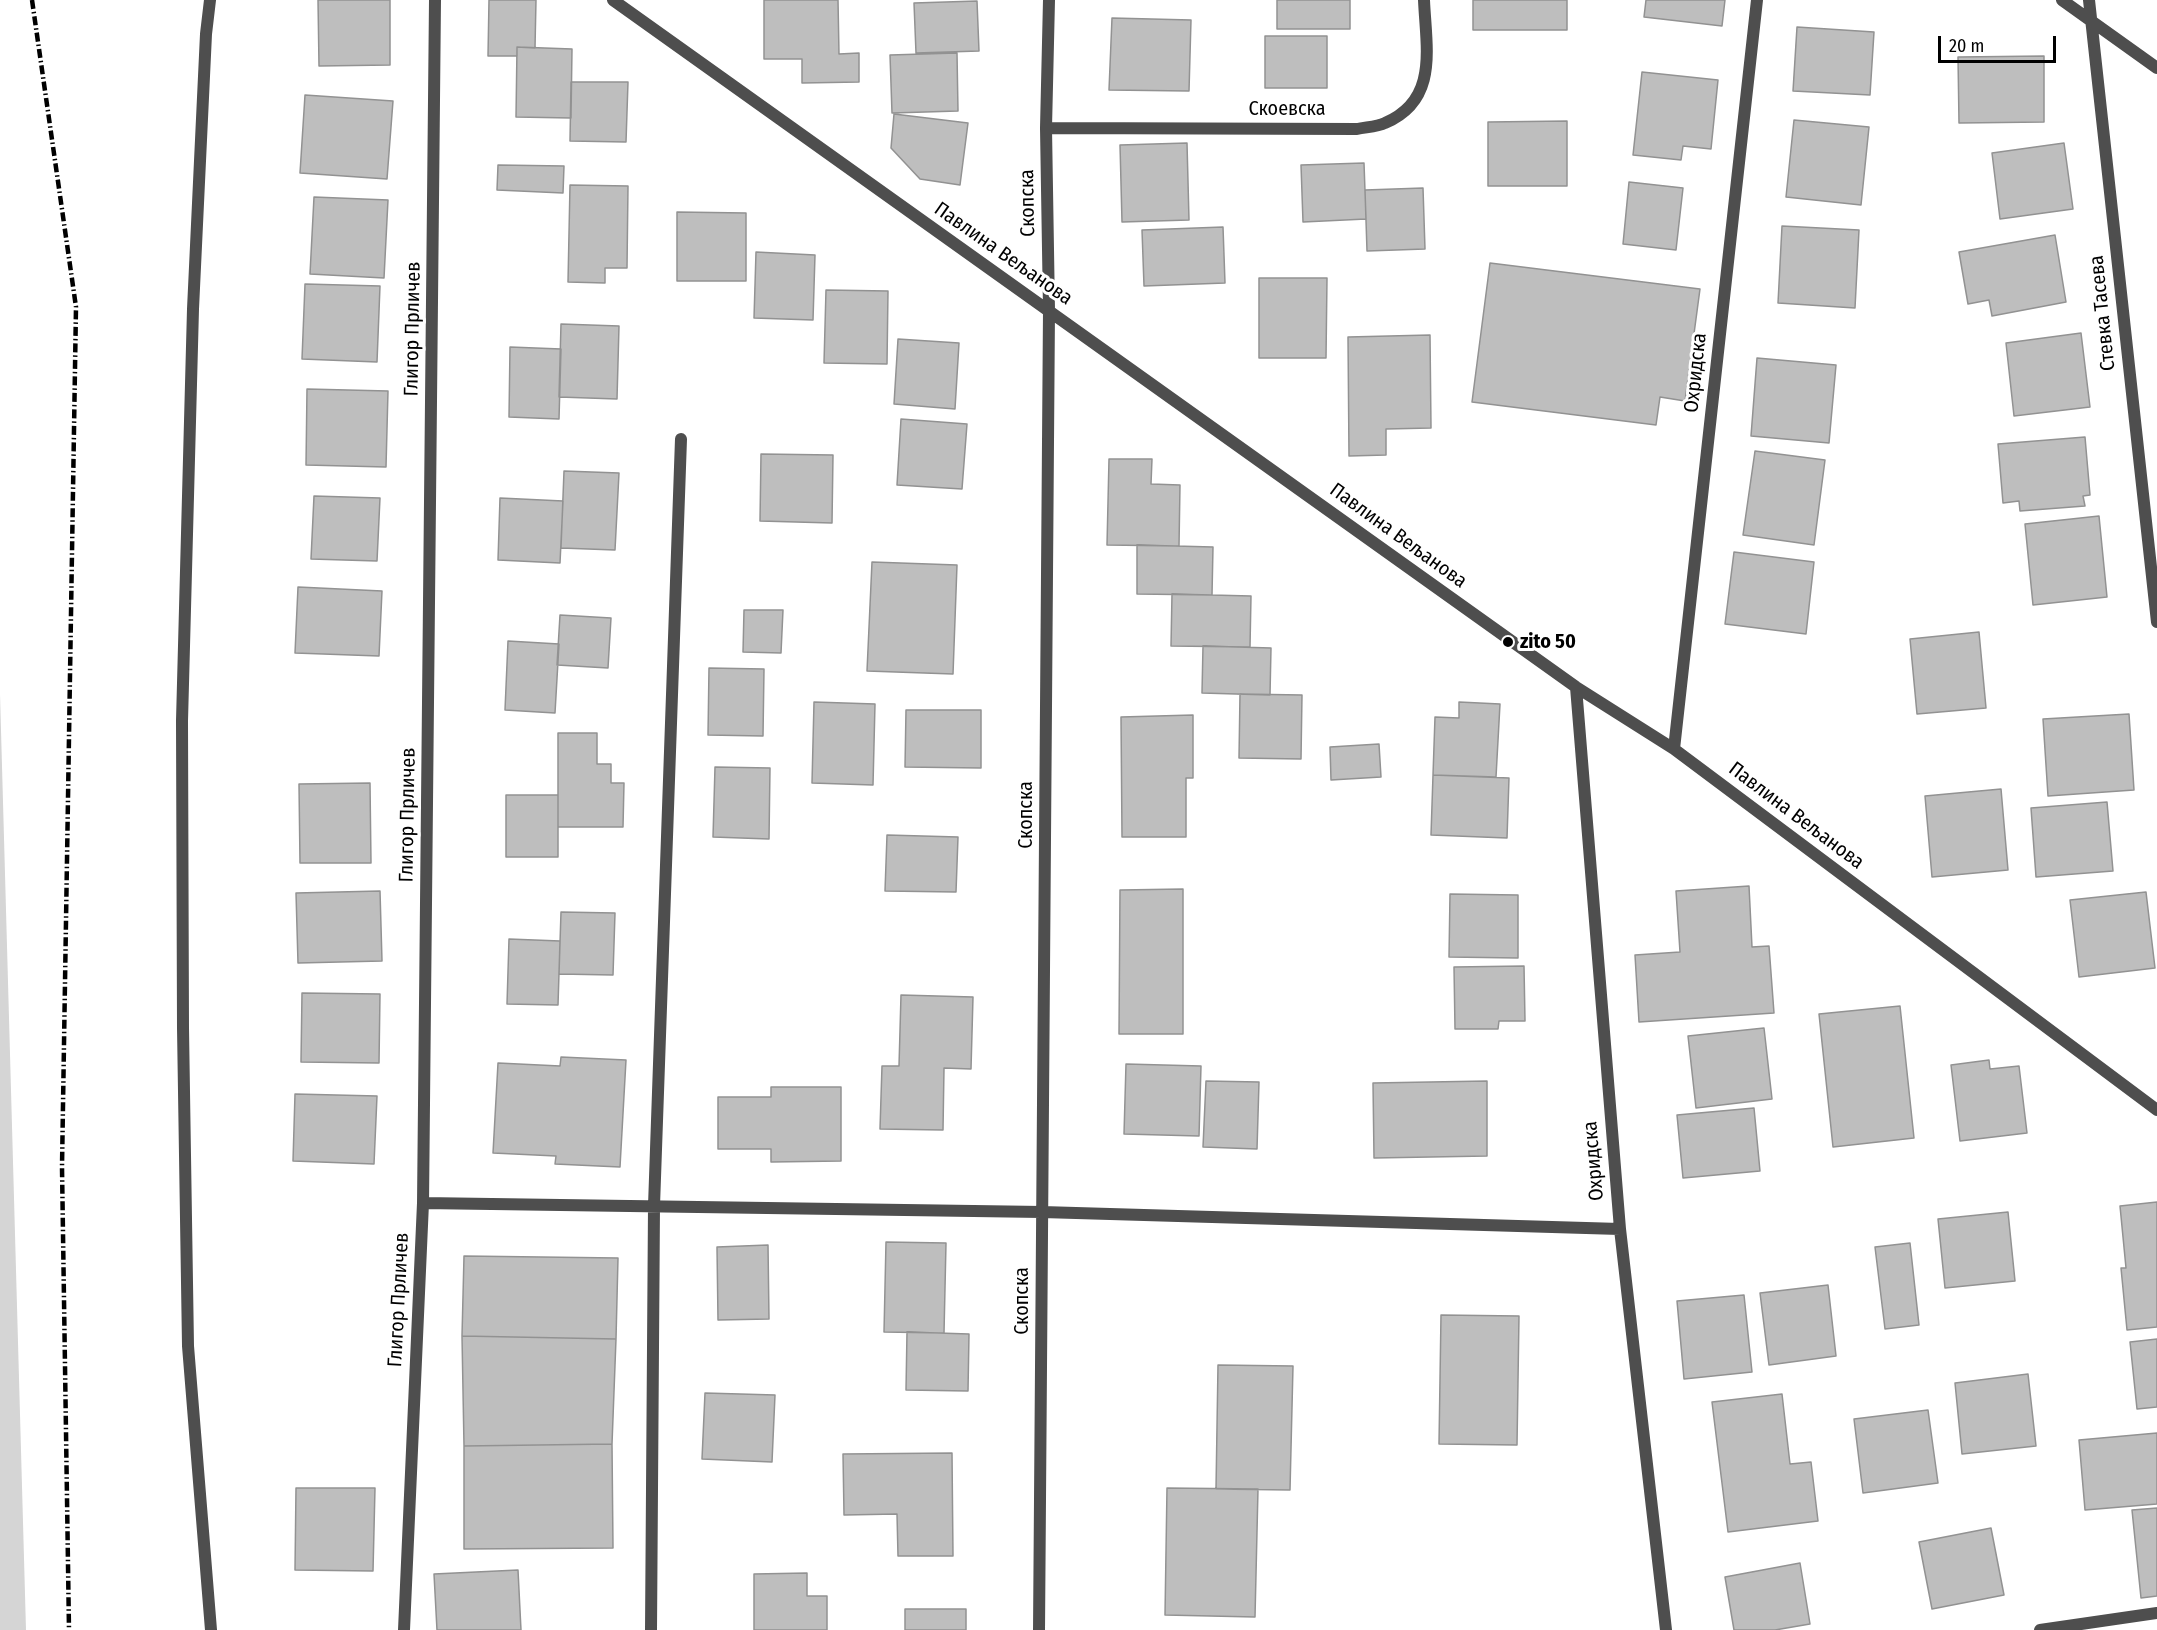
<!DOCTYPE html>
<meta charset="utf-8">
<style>
body{margin:0}
#map{position:relative;width:2157px;height:1630px;overflow:hidden;background:#fff;font-family:"Fira Sans Condensed",sans-serif}
canvas{display:block}
.scale{position:absolute;left:1938px;top:36px;width:118px;height:27px;box-sizing:border-box;border:3px solid #000;border-top:0;padding-left:8px;font-size:18px;line-height:21px;white-space:nowrap;color:#000;-webkit-text-stroke:4px #fff;paint-order:stroke}
</style>
<div id="map">
<canvas width="2157" height="1630"></canvas>
<div class="scale">20 m</div>
</div>
<script>
const ctx = document.querySelector('canvas').getContext('2d');
ctx.lineJoin = 'round';
function paint(path, color) { ctx.fillStyle = color; ctx.fill(path, 'evenodd'); }
function stroke(path, color, width, dash) { ctx.strokeStyle = color; ctx.lineWidth = width; ctx.lineCap = dash ? 'butt' : 'round'; ctx.setLineDash(dash || []); ctx.stroke(path); }
function drawText(font, color, halo, rows, align = 'center') {
  ctx.font = font + ' "Fira Sans Condensed",sans-serif'; ctx.lineWidth = 6; ctx.setLineDash([]); ctx.textBaseline = 'middle'; ctx.strokeStyle = halo; ctx.fillStyle = color; for (const [text, x, y, turn = 0] of rows) {
    ctx.save(); ctx.translate(x, y); ctx.rotate((+turn || 0) * Math.PI / 180); ctx.textAlign = isNaN(turn) ? turn : align; if (halo) ctx.strokeText(text, 0, 0); ctx.fillText(text, 0, 0); ctx.restore();
  }
}
const green = new Path2D(`
 M0 694 26 1630H0Z`);
const building = new Path2D(`
 M318 0H390V65L319 66Z
 M489 0H536L535 48 517 47V56H488Z
 M764 0H838L839 54 859 53V82L802 83V59H764Z
 M1277 0H1350V29H1277Z
 M1473 0H1567V30H1473Z
 M1646 0H1725L1722 26 1644 17Z
 M977 1 979 51 916 53 914 3Z
 M1112 18 1191 20 1189 91 1109 90Z
 M1797 27 1874 32 1870 95 1793 91Z
 M1265 36H1327V88H1265Z
 M517 47 572 49 571 118 516 117Z
 M957 53 958 111 892 113 890 55Z
 M2044 56V122L1959 123 1958 57Z
 M1642 72 1718 80 1711 149 1683 146 1681 160 1633 155Z
 M571 82H628L626 142 570 141Z
 M305 95 393 101 387 179 300 173Z
 M894 114 968 123 960 185 920 179 891 148Z
 M1794 120 1869 127 1861 205 1786 197Z
 M1567 121V186H1488V122Z
 M1187 143 1189 220 1122 222 1120 145Z
 M2064 143 2073 209 2000 219 1992 153Z
 M1364 163 1366 219 1303 222 1301 165Z
 M498 165 564 166 563 193 497 190Z
 M1629 182 1683 188 1676 250 1623 244Z
 M570 185 628 186 627 268H605V283L568 282Z
 M1423 188 1425 249 1367 251 1365 190Z
 M314 197 388 200 384 278 310 274Z
 M677 212 746 213V281H677Z
 M1782 226 1859 230 1855 308 1778 303Z
 M1223 227 1225 283 1144 286 1142 230Z
 M2055 235 2066 302 1992 316 1989 300 1968 304 1959 252Z
 M756 252 815 255 813 320 754 318Z
 M1490 263 1700 289 1685 401 1660 397 1656 425 1472 402Z
 M1259 278H1327L1326 358H1259Z
 M305 284 380 286 377 362 302 359Z
 M826 290 888 291 887 364 824 363Z
 M561 324 619 326 617 399 559 397Z
 M2081 333 2090 407 2014 416 2006 343Z
 M1430 335 1431 428 1386 429V455L1349 456 1348 337Z
 M898 339 959 343 955 409 894 404Z
 M510 347 561 349 559 419 509 417Z
 M1757 358 1836 365 1829 443 1751 436Z
 M307 389 388 391 386 467 306 465Z
 M901 419 967 424 962 489 897 485Z
 M2085 437 2090 495 2083 496 2085 506 2020 511 2019 501 2003 503 1998 444Z
 M1755 451 1825 460 1814 545 1743 535Z
 M761 454 833 455 832 523 760 521Z
 M1109 459H1152L1151 484 1180 485 1179 546 1107 545Z
 M564 471 619 473 615 550 561 548Z
 M314 496 380 498 377 561 311 559Z
 M500 498 563 501 560 563 498 560Z
 M2099 516 2107 597 2033 605 2025 524Z
 M1137 545 1213 547 1212 595 1137 594Z
 M1734 552 1814 562 1806 634 1725 624Z
 M872 562 957 565 953 674 867 671Z
 M298 587 382 591 379 656 295 653Z
 M1172 594 1251 596 1250 647 1171 646Z
 M744 610H783L781 653 743 652Z
 M560 615 611 618 608 668 557 665Z
 M1979 632 1986 708 1917 714 1910 639Z
 M508 641 559 644 555 713 505 710Z
 M1203 646 1271 648 1270 695 1202 693Z
 M709 668 764 669 763 736 708 735Z
 M1240 694 1302 695 1301 759 1239 758Z
 M814 702 875 704 873 785 812 783Z
 M1459 702 1500 704 1496 777 1433 775 1435 717 1459 718Z
 M906 710H981V768L905 767Z
 M2129 714 2134 790 2048 796 2043 719Z
 M1193 715V778H1186V837H1122L1121 717Z
 M558 733H597V764H611V783H624L623 827H558Z
 M1379 744 1381 777 1331 780 1330 747Z
 M715 767 770 768 769 839 713 837Z
 M1433 775 1509 778 1507 838 1431 835Z
 M370 783 371 863H300L299 784Z
 M2001 789 2008 870 1932 877 1925 796Z
 M506 795H558V857H506Z
 M2107 802 2113 871 2036 877 2031 808Z
 M887 835 958 837 956 892 885 891Z
 M1749 886 1752 947 1769 946 1774 1013 1639 1022 1635 955 1680 952 1676 891Z
 M1183 889V1034H1119L1120 890Z
 M380 891 382 961 298 963 296 893Z
 M2146 892 2155 968 2079 977 2070 900Z
 M1450 894 1518 895V958L1449 957Z
 M561 912 615 913 613 975 559 974Z
 M509 939 560 941 558 1005 507 1004Z
 M1524 966 1525 1021H1499L1498 1029H1455L1454 967Z
 M302 993 380 994 379 1063 301 1062Z
 M901 995 973 997 971 1069 944 1068 943 1130 880 1129 882 1066H899Z
 M1900 1006 1914 1138 1833 1147 1819 1014Z
 M1764 1028 1772 1099 1696 1108 1688 1036Z
 M561 1057 626 1060 620 1167 555 1164 556 1156 493 1153 498 1063 560 1066Z
 M1989 1060 1990 1069 2019 1066 2027 1133 1960 1141 1951 1065Z
 M1126 1064 1201 1066 1199 1136 1124 1134Z
 M1206 1081 1259 1082 1257 1149 1203 1147Z
 M1487 1081V1156L1374 1158 1373 1083Z
 M771 1087H841V1161L771 1162V1149H718V1097H771Z
 M295 1094 377 1096 374 1164 293 1161Z
 M1754 1108 1760 1171 1683 1178 1677 1115Z
 M2157 1202V1327L2127 1330 2121 1268H2126L2120 1206Z
 M2008 1212 2015 1281 1945 1288 1938 1219Z
 M886 1242 946 1243 944 1333 884 1332Z
 M1910 1243 1919 1325 1885 1329 1875 1247Z
 M768 1245 769 1319 718 1320 717 1247Z
 M464 1256 618 1258 616 1339 462 1336Z
 M1828 1285 1836 1356 1769 1365 1760 1293Z
 M1744 1295 1752 1372 1684 1379 1677 1301Z
 M1441 1315 1519 1316 1517 1445 1439 1444Z
 M907 1332 969 1334 968 1391 906 1390Z
 M462 1336 616 1339 612 1444 464 1446Z
 M2157 1339V1407L2137 1409 2130 1342Z
 M1218 1365 1293 1366 1290 1490 1216 1489Z
 M2028 1374 2036 1446 1962 1454 1955 1383Z
 M705 1393 775 1395 772 1462 702 1459Z
 M1782 1394 1790 1464 1811 1462 1818 1521 1728 1532 1712 1402Z
 M1928 1410 1938 1483 1863 1493 1854 1419Z
 M2157 1433V1504L2085 1510 2079 1440Z
 M612 1444 613 1548 464 1549V1446Z
 M952 1453 953 1556H898L897 1514 844 1515 843 1454Z
 M296 1488H375L373 1571 295 1570Z
 M1167 1488 1258 1489 1255 1617 1165 1615Z
 M2157 1508V1596L2141 1598 2132 1510Z
 M1991 1528 2004 1595 1932 1609 1919 1542Z
 M1800 1563 1810 1624 1775 1630H1734L1725 1577Z
 M518 1570 521 1630H437L434 1574Z
 M807 1573V1596H827V1630H754V1574Z
 M905 1609H966V1630H905Z`);
const minor = new Path2D(`
 M613 0 1576 687 1674 749 2157 1110
 M2062 0 2157 68
 M2089 0 2157 622
 M1046 128 1357 129C1366 127 1377 127 1385 123 1439 100 1426 48 1424 0
 M1576 687 1620 1229 1666 1630
 M1674 749 1757 0
 M423 1203 1042 1212 1620 1229
 M404 1630 423 1203 435 0
 M651 1630 654 1206 681 439
 M1039 1630 1049 310 1046 128 1049 0
 M2040 1630 2157 1613`);
const tertiary = new Path2D(`
 M210 0 206 34 193 309 182 721 183 1028 188 1346 211 1630`);
const rail = new Path2D(`
 M32 0 76 307 62 1167 69 1630`);
const markers = [
 [1508,642,6,"#000"]
];
const streetNames = [
 ["Скоевска",1287,109],
 ["Скопска",1028,203,-91],
 ["Павлина Вељанова",1003,254,35],
 ["Стевка Тасева",2103,313,-96],
 ["Глигор Прличев",413,329,-89],
 ["Охридска",1696,373,-84],
 ["Павлина Вељанова",1398,536,36],
 ["Глигор Прличев",408,815,-89],
 ["Скопска",1026,815,-90],
 ["Павлина Вељанова",1796,816,37],
 ["Охридска",1594,1161,-95],
 ["Глигор Прличев",399,1300,-87],
 ["Скопска",1022,1301,-90]
];
const poiNames = [
 ["zito 50",1520,642]
];
paint(green, '#d5d5d5');
paint(building, '#bebebe');
stroke(building, '#929292', 1.5);
stroke(minor, '#4e4e4e', 12);
stroke(tertiary, '#4e4e4e', 12);
stroke(rail, '#000', 4.5, [9, 3, 1.5, 3]);
for (const [x, y, r, color] of markers) { const dot = new Path2D(); dot.arc(x, y, r, 0, 2 * Math.PI); ctx.fillStyle = color; ctx.fill(dot); stroke(dot, '#fff', 2); }
drawText('20px', '#000', '#fff', streetNames);
drawText('bold 20px', '#000', '#fff', poiNames, 'left');
</script>
